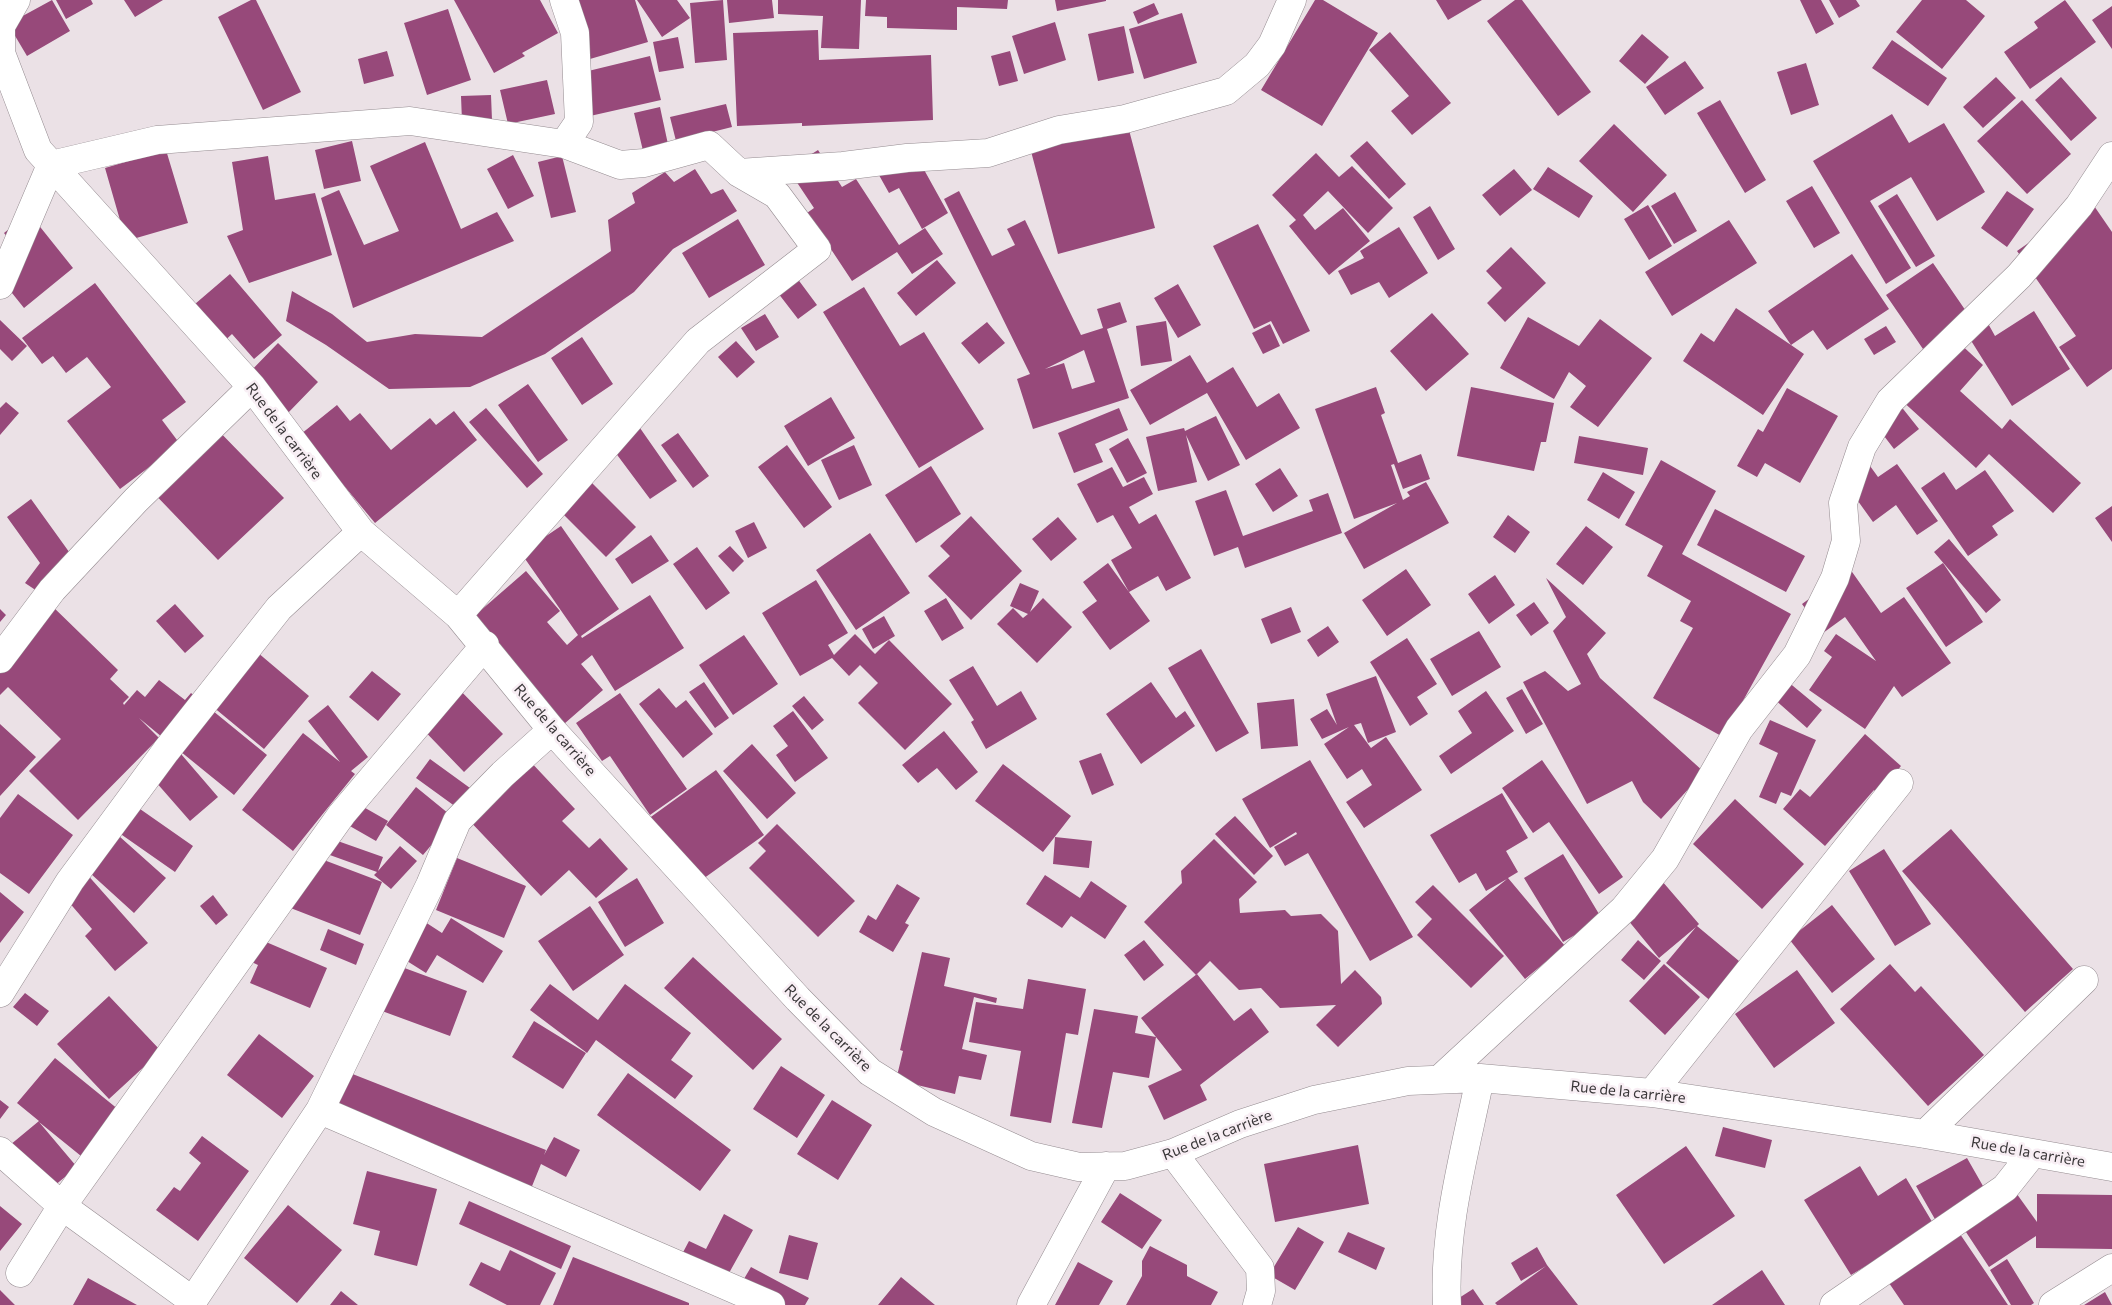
<!DOCTYPE html>
<meta charset="utf-8">
<style>
body{margin:0}
canvas{display:block;background:#ebe1e6}
</style>
<canvas width="2112" height="1305"></canvas>
<script>
const ctx = document.querySelector('canvas').getContext('2d');
ctx.lineJoin = 'round';
function paint(path, color) { ctx.fillStyle = color; ctx.fill(path, 'evenodd'); }
function stroke(path, color, width, dash) { ctx.strokeStyle = color; ctx.lineWidth = width; ctx.lineCap = dash ? 'butt' : 'round'; ctx.setLineDash(dash || []); ctx.stroke(path); }
function drawText(font, color, halo, rows, align = 'center') {
  ctx.font = font + ' Commissioner,sans-serif'; ctx.lineWidth = 5; ctx.setLineDash([]); ctx.textBaseline = 'middle'; ctx.strokeStyle = halo; ctx.fillStyle = color; for (const [text, x, y, turn = 0] of rows) {
    ctx.save(); ctx.translate(x, y); ctx.rotate((+turn || 0) * Math.PI / 180); ctx.textAlign = isNaN(turn) ? turn : align; if (halo) ctx.strokeText(text, 0, 0); ctx.fillText(text, 0, 0); ctx.restore();
  }
}
const building = new Path2D(`
 M52 0 70 31 27 56 8 24Z
 M56 0H91L93 4 66 19Z
 M124 0H163L135 17Z
 M251 0H256L301 92 263 110 218 17Z
 M454 0H540L558 33 522 53 525 56 494 73Z
 M572 0H635L648 42 590 59Z
 M637 0H677L690 18 662 37Z
 M723 0 727 60 695 63 690 3Z
 M727 0H772L774 18 729 23Z
 M778 0H861L859 49 821 48 823 16 778 14Z
 M866 0H1008L1007 9 957 7V30L887 28V17L865 16Z
 M1055 0H1106V1L1057 11Z
 M1315 0H1323L1378 33 1322 126 1261 90Z
 M1436 0H1482L1448 20Z
 M1515 0H1522L1591 92 1558 116 1487 21Z
 M1800 0H1821L1834 24 1816 34Z
 M1829 0H1856L1860 6 1839 18Z
 M1922 0H1966L1985 16 1942 69 1896 32Z
 M2065 0 2096 42 2030 89 2004 52 2038 28 2034 22Z
 M1154 3 1159 14 1138 24 1133 12Z
 M2112 6V49L2092 20Z
 M448 9 471 80 427 95 404 23Z
 M1182 13 1197 63 1144 79 1129 29Z
 M1055 22 1066 60 1024 74 1012 36Z
 M1124 26 1134 73 1098 81 1088 34Z
 M818 30 819 60 931 55 933 120 802 126V123L737 126 733 33Z
 M1390 32 1451 103 1412 135 1391 111 1409 96 1369 50Z
 M1642 34 1669 57 1645 84 1619 61Z
 M678 37 684 68 659 72 653 42Z
 M1892 40 1947 78 1928 106 1872 68Z
 M387 51 394 76 364 84 358 59Z
 M1010 51 1018 81 999 86 991 56Z
 M650 56 661 100 590 116 580 73Z
 M1685 61 1704 88 1665 115 1646 87Z
 M1806 63 1819 105 1791 115 1777 72Z
 M1996 77 2016 98 1983 128 1963 107Z
 M2061 77 2097 118 2071 141 2035 100Z
 M547 80 555 114 508 124 500 90Z
 M491 95 492 120 462 121 461 96Z
 M1720 100 1766 180 1745 193 1697 113Z
 M2022 100 2071 154 2027 194 1977 141Z
 M726 104 732 127 676 141 670 117Z
 M660 107 669 149 644 155 634 113Z
 M1093 114 1099 138 1129 130 1155 228 1058 254 1027 136Z
 M1892 114 1909 143 1944 123 1985 192 1937 221 1911 177 1870 201 1911 268 1886 284 1813 161Z
 M1614 124 1667 175 1633 212 1579 161Z
 M352 141 361 181 324 189 315 150Z
 M1367 141 1406 184 1389 199 1350 156Z
 M425 142 461 229 497 212 514 241 353 308 321 198 339 190 364 245 399 231 370 166Z
 M912 148 948 213 922 229 899 188 889 193 875 168Z
 M166 150 188 223 126 241 105 168Z
 M818 150 842 187 856 179 899 245 925 228 943 254 912 274 897 252 852 281 807 213 814 208 788 169Z
 M1316 153 1339 177 1352 166 1393 208 1368 233 1328 191 1303 215 1315 230 1343 208 1370 241 1329 275 1289 226 1296 220 1272 195Z
 M513 155 534 196 508 209 487 169Z
 M268 156 275 200 315 193 332 255 249 283 227 236 243 230 232 162Z
 M562 156 576 212 551 218 538 162Z
 M1548 167 1593 196 1579 218 1533 189Z
 M695 169 711 194 723 189 737 211 673 249 634 292 545 354 470 387 389 389 326 345 286 321 292 291 332 314 367 342 415 334 482 337 611 251 608 220 635 203 632 193 665 172 674 182Z
 M1514 169 1532 190 1500 216 1482 195Z
 M1812 186 1840 233 1814 248 1786 201Z
 M959 191 992 256 1015 245 1007 229 1025 220 1081 335 1103 328 1097 309 1120 302 1127 322 1107 329 1129 398 1033 429 1017 379 1030 374 944 199ZM1084 350 1095 382 1072 389 1064 363 1045 369Z
 M2007 191 2034 209 2007 247 1981 228Z
 M1675 192 1697 231 1674 244 1651 206Z
 M1897 194 1935 256 1916 267 1878 206Z
 M2090 200 2112 232V369L2087 387 2059 347 2076 336 2017 251Z
 M1648 205 1672 246 1649 260 1624 219Z
 M1430 206 1455 249 1438 260 1413 217Z
 M29 213 73 268 24 308 0 278 22 255 4 233Z
 M738 219 765 265 709 298 682 253Z
 M1729 220 1757 263 1672 316 1645 272Z
 M1258 224 1310 331 1283 344 1271 321 1254 329 1213 246Z
 M1399 227 1428 273 1389 298 1379 282 1351 295 1338 271 1364 258 1360 251Z
 M1511 247 1546 283 1505 322 1487 303 1502 288 1486 271Z
 M1852 254 1889 309 1827 350 1813 330 1791 345 1804 354 1763 415 1683 361 1701 333 1714 342 1736 308 1791 345 1768 311Z
 M937 260 956 283 916 316 897 293Z
 M1933 263 1970 317 1923 349 1886 295Z
 M230 274 282 335 254 359 232 334 219 346 188 310Z
 M797 278 817 305 798 319 778 293Z
 M95 283 186 402 162 420 180 444 120 489 67 421 111 387 87 357 66 373 53 356 42 364 22 338Z
 M1178 284 1201 325 1178 338 1154 298Z
 M864 287 900 346 924 332 984 429 919 468 823 312Z
 M2034 311 2070 369 2012 406 1965 331 1985 318 1995 336Z
 M1432 313 1469 354 1426 391 1390 351Z
 M765 314 779 337 756 351 741 328Z
 M1528 317 1579 346 1600 319 1652 358 1598 427 1570 407 1586 386 1569 372 1554 399 1500 368Z
 M0 320 27 346 12 361 0 349Z
 M1166 321 1172 361 1141 366 1136 326Z
 M987 322 1005 343 979 364 961 343Z
 M1270 324 1280 346 1263 354 1252 333Z
 M1886 326 1896 342 1874 355 1864 339Z
 M582 337 613 384 582 405 551 358Z
 M1955 339 1983 365 1960 391 2002 429 2010 419 2081 483 2053 513 1989 454 1976 468 1900 399Z
 M736 341 755 362 737 378 718 357Z
 M278 343 318 382 286 415 246 376Z
 M1190 355 1207 383 1233 367 1257 407 1279 393 1300 428 1246 460 1207 393 1150 425 1130 390Z
 M528 384 568 440 538 462 498 405Z
 M1376 387 1385 413 1381 415 1398 463 1421 454 1430 479 1403 489 1394 464 1391 465 1403 500 1410 496 1407 492 1426 482 1449 523 1364 569 1344 533 1397 503 1354 519 1315 409Z
 M1471 387 1554 403 1546 442H1541L1534 471 1457 456Z
 M1787 388 1838 416 1800 483 1765 463 1757 477 1737 466 1758 429 1763 432Z
 M831 397 855 438 808 466 784 426Z
 M1896 400 1919 429 1894 449 1871 419Z
 M6 402 19 413 0 435V408Z
 M337 405 350 421 360 413 391 450 430 418 436 425 454 411 477 440 375 523 301 434Z
 M486 408 543 474 527 488 469 422Z
 M1119 408 1128 430 1095 444 1103 462 1074 473 1058 433Z
 M1216 416 1240 465 1208 481 1186 435 1197 482 1158 491 1146 437 1184 428 1185 431Z
 M210 422 284 498 218 560 145 484Z
 M640 428 677 481 650 499 612 448Z
 M678 433 709 476 693 488 661 445Z
 M1579 436 1648 448 1643 475 1574 463Z
 M1128 438 1147 473 1127 483 1109 449Z
 M787 445 832 507 804 528 758 467Z
 M854 445 872 485 839 500 821 460Z
 M1865 459 1878 477 1897 464 1938 521 1917 535 1896 505 1873 522 1840 476Z
 M1661 460 1716 491 1682 554 1791 614 1723 737 1653 698 1693 628 1680 621 1691 601 1647 576 1663 546 1625 525Z
 M931 466 961 514 916 543 885 495Z
 M1112 467 1123 487 1144 477 1153 494 1129 507 1139 524 1156 514 1191 578 1166 591 1158 576 1129 592 1111 560 1132 548 1113 515 1097 523 1077 484Z
 M1280 468 1298 496 1273 512 1255 484Z
 M1985 470 2014 511 1992 526 1998 535 1968 556 1921 488 1944 472 1956 490Z
 M1603 472 1635 492 1619 519 1587 500Z
 M588 479 636 527 606 557 558 509Z
 M1226 490 1243 536 1313 511 1309 500 1328 493 1342 533 1245 568 1238 547 1214 556 1195 501Z
 M31 499 72 556 40 593 25 583 40 563 7 517Z
 M2112 506V542L2095 518Z
 M1715 509 1805 556 1786 592 1697 545Z
 M1508 515 1530 532 1515 553 1493 537Z
 M971 516 1022 571 971 620 928 576 950 556 940 546Z
 M1058 517 1077 539 1051 561 1032 539Z
 M754 522 767 548 748 558 735 531Z
 M561 526 619 609 581 636 582 638 650 595 684 648 615 691 592 655 581 664 603 690 564 724 472 618 526 571 560 611 547 622 567 645 578 635 521 553Z
 M1586 526 1613 547 1583 585 1556 564Z
 M870 533 910 593 856 630 816 570Z
 M651 535 669 561 632 584 615 559Z
 M1949 539 2001 600 1986 613 1934 552Z
 M730 546 744 561 733 572 718 556Z
 M697 547 730 593 706 610 673 564Z
 M1108 563 1150 621 1110 650 1082 612 1097 601 1083 582Z
 M1943 563 1983 622 1946 647 1906 588Z
 M1406 569 1431 605 1387 636 1362 600Z
 M1850 569 1881 613 1904 597 1951 663 1902 697 1894 686 1865 729 1809 690 1832 657 1824 651 1836 634 1876 661 1845 617 1823 633 1802 604Z
 M1495 575 1515 605 1489 624 1468 594Z
 M1546 578 1606 633 1587 654 1600 678 1704 772 1661 819 1643 802 1632 781 1587 804 1523 682 1545 671 1568 691 1581 684 1553 631 1566 617Z
 M816 580 848 633 828 645 834 655 855 634 875 654 889 640 952 704 905 750 858 703 878 683 860 665 849 676 832 658 800 676 762 613Z
 M1020 583 1039 591 1030 612 1043 598 1072 627 1037 663 997 624 1013 608 1023 618 1028 614 1010 606Z
 M946 598 964 628 942 641 924 611Z
 M1534 602 1549 623 1531 636 1516 615Z
 M49 603 118 670 110 679 129 697 123 703 124 705 137 690 145 697 159 680 185 700 191 693 267 755 234 795 175 747 218 797 190 821 141 765 168 742 139 718 159 738 78 820 29 771 61 739 8 687 0 695V653Z
 M175 604 204 636 185 653 156 621Z
 M1291 607 1301 632 1271 644 1261 619Z
 M0 609 6 615 0 622Z
 M884 616 895 636 873 649 862 629Z
 M1328 626 1339 642 1318 657 1307 640Z
 M1479 631 1501 667 1452 696 1430 659Z
 M744 635 778 684 733 715 699 665Z
 M1407 638 1437 684 1417 697 1428 714 1410 726 1370 662Z
 M1201 649 1249 733 1216 752 1168 668Z
 M257 652 309 696 264 749 212 706Z
 M973 666 997 706 1021 691 1037 719 986 749 971 722 974 720 949 680Z
 M372 671 401 694 378 721 349 697Z
 M1376 676 1396 732 1368 743 1361 723 1354 725 1371 748 1386 737 1422 790 1364 828 1346 802 1372 785 1362 769 1347 779 1324 744 1349 727 1322 739 1310 719 1327 709 1337 725 1326 694Z
 M1787 681 1822 710 1807 728 1773 698Z
 M452 682 503 734 464 772 413 719Z
 M704 682 729 718 715 728 689 692Z
 M1151 682 1176 718 1185 711 1195 726 1141 764 1106 714Z
 M659 688 676 708 686 700 713 734 683 758 639 704Z
 M1522 689 1543 724 1526 734 1506 698Z
 M1486 691 1514 731 1451 774 1439 756 1472 733 1458 711Z
 M620 693 687 789 650 815 610 756 602 761 576 723Z
 M804 696 824 720 812 730 792 706Z
 M1294 699 1298 746 1261 749 1257 703Z
 M328 705 368 757 351 771 355 774 293 851 242 810 303 733 340 762 308 721Z
 M793 711 828 758 795 782 776 755 788 746 773 726Z
 M1770 720 1816 740 1791 796 1781 792 1776 804 1759 797 1778 753 1759 744Z
 M0 724 36 757 0 796Z
 M944 731 978 772 956 790 937 768 918 783 902 765Z
 M1865 734 1901 766 1878 794 1874 790 1825 846 1783 809 1800 789 1810 797Z
 M752 744 796 793 767 819 723 771Z
 M1101 753 1114 785 1092 795 1079 761Z
 M527 758 575 809 562 821 589 848 600 838 628 869 596 898 569 870 541 896 465 816Z
 M430 759 470 788 456 807 416 778Z
 M1310 760 1413 937 1370 961 1308 853 1285 866 1274 847 1297 834 1296 832 1270 848 1242 799Z
 M1542 760 1623 877 1599 894 1549 822 1533 833 1502 788Z
 M1003 764 1071 816 1043 852 975 801Z
 M716 770 764 835 696 884 648 819Z
 M416 787 454 818 423 855 386 825Z
 M1502 793 1528 838 1506 851 1518 872 1508 878 1565 946 1525 979 1469 910 1507 879 1486 891 1476 873 1459 883 1430 835Z
 M18 794 73 835 29 894 0 873V818Z
 M120 795 193 846 175 872 102 821Z
 M1735 799 1804 864 1762 909 1693 844Z
 M360 805 388 821 376 841 348 825Z
 M1235 816 1273 856 1254 875 1215 834Z
 M777 824 855 901 818 937 749 868 766 851 758 843Z
 M110 828 166 878 134 913 79 863Z
 M1951 829 2073 969 2025 1012 1902 871Z
 M1055 837 1092 841 1089 868 1053 864Z
 M332 839 383 857 378 871 400 846 417 861 391 889 374 875 377 872 327 854Z
 M1214 839 1257 882 1239 899 1240 913 1285 910 1291 916 1321 914 1338 931 1341 984 1355 970 1381 997 1382 1004 1338 1047 1316 1025 1336 1005 1280 1008 1261 988 1239 990 1210 961 1196 975 1144 922 1182 883 1181 871Z
 M1884 849 1931 924 1895 946 1849 871Z
 M308 854 382 882 360 935 288 907Z
 M1563 854 1602 919 1563 942 1524 878Z
 M457 858 526 886 504 938 436 910Z
 M85 872 148 943 115 971 85 936 92 929 61 893Z
 M1045 875 1080 898 1091 881 1127 906 1105 939 1071 916 1062 928 1026 904Z
 M637 878 664 923 625 947 598 902Z
 M1662 881 1699 924 1697 926 1745 966 1713 1003 1666 963 1696 927 1659 958 1623 914Z
 M897 884 920 898 905 923 909 925 893 952 859 932 868 915 876 920Z
 M1433 885 1504 956 1471 988 1417 935 1432 919 1415 902Z
 M0 892 24 912 0 943Z
 M213 895 228 915 216 925 200 906Z
 M1832 905 1875 959 1832 993 1789 939Z
 M590 906 624 955 573 991 538 941Z
 M451 918 503 951 483 983 437 955 426 973 399 956 422 920 442 933Z
 M328 929 364 944 356 965 320 950Z
 M252 936 327 968 310 1008 250 983 258 965 243 958Z
 M1144 940 1164 965 1144 981 1124 955Z
 M1638 940 1661 961 1644 980 1621 960Z
 M922 952 950 958 944 986 997 998 996 1003 974 997 962 1049 987 1055 981 1080 959 1076 955 1094 896 1080 903 1051 900 1050Z
 M693 957 782 1039 753 1070 664 988Z
 M1664 964 1700 997 1665 1035 1629 1001Z
 M1890 964 1915 992 1921 986 1984 1055 1928 1106 1840 1009Z
 M399 966 467 991 450 1036 382 1011Z
 M1797 970 1835 1023 1774 1068 1735 1014Z
 M1197 974 1234 1021 1251 1008 1269 1032 1200 1085 1207 1100 1164 1120 1148 1086 1182 1070 1141 1018Z
 M1028 979 1086 989 1078 1035 1066 1033 1051 1123 1010 1116 1021 1051 969 1042 976 1002 1023 1009Z
 M550 984 598 1020 625 984 691 1033 671 1060 693 1076 675 1099 596 1040 587 1053 530 1010Z
 M25 993 49 1011 37 1026 13 1007Z
 M109 996 161 1051 109 1099 57 1044Z
 M1094 1009 1138 1016 1135 1033 1156 1037 1149 1078 1113 1072 1102 1128 1072 1123Z
 M534 1021 586 1053 563 1089 512 1057Z
 M259 1034 314 1076 282 1118 227 1075Z
 M55 1058 119 1110 81 1156 39 1122 77 1167 48 1191 10 1145 39 1121 17 1103Z
 M781 1066 825 1095 797 1138 753 1109Z
 M350 1073 546 1150 544 1155 554 1137 580 1150 566 1177 541 1164 526 1201 330 1125Z
 M628 1073 731 1150 700 1191 597 1115Z
 M0 1100 9 1107 0 1119Z
 M832 1100 872 1125 838 1180 797 1154Z
 M1723 1127 1772 1140 1765 1168 1715 1156Z
 M202 1136 249 1171 198 1241 156 1210 174 1187 180 1191 201 1163 189 1153Z
 M1358 1145 1369 1204 1275 1222 1264 1164Z
 M1686 1146 1735 1216 1664 1264 1616 1195Z
 M1967 1158 1987 1193 1936 1221 1916 1186Z
 M1860 1166 1878 1196 1906 1178 1934 1225 1851 1275 1804 1200Z
 M367 1171 437 1189 417 1266 374 1255 380 1231 353 1224Z
 M2014 1190 2037 1222V1194L2112 1195V1249L2036 1248V1236L1989 1267 1962 1226Z
 M1120 1193 1162 1220 1142 1249 1101 1222Z
 M469 1201 571 1246 561 1269 459 1224Z
 M288 1205 342 1250 297 1303 244 1258Z
 M0 1206 22 1224 0 1251Z
 M724 1214 753 1230 724 1282 680 1258 689 1241 706 1249Z
 M1298 1227 1324 1242 1295 1290 1269 1275Z
 M1348 1232 1385 1248 1376 1270 1338 1252Z
 M1960 1234 2008 1305H1904L1889 1283Z
 M789 1235 818 1243 808 1280 779 1273Z
 M1150 1246 1187 1265V1276L1218 1292 1211 1305H1126L1142 1276V1261Z
 M1537 1247 1547 1265 1578 1305H1497L1495 1303 1546 1266 1521 1281 1511 1263Z
 M510 1250 556 1273 540 1305H507L469 1285 481 1262 500 1271Z
 M573 1257 689 1303V1305H553Z
 M2007 1259 2034 1303 2031 1305H2011L1990 1270Z
 M1078 1262 1113 1281 1099 1305H1055Z
 M751 1267 809 1298 805 1305H768L738 1289Z
 M1762 1270 1785 1305H1712Z
 M901 1277 935 1305H878Z
 M88 1278 137 1305H73Z
 M1473 1289 1484 1305H1448Z
 M0 1290 15 1305H0Z
 M341 1291 358 1305H330Z
 M2105 1292 2112 1305H2084Z`);
const minor = new Path2D(`
 M16 0 1 26V53L38 150 252 387 361 532 458 615 552 730 798 999 870 1072 934 1112 1031 1156 1079 1167 1125 1166 1173 1153 1240 1124 1314 1100 1408 1081 1480 1078 1652 1093 1925 1134 2112 1167
 M564 0 575 33 579 122 564 144
 M739 173 843 166 907 158 988 153 1059 130 1125 119 1226 91 1257 65 1272 45 1292 0
 M0 285 51 165 157 140 410 121 564 144 620 165 644 163 709 145 739 173 777 195 817 249 698 341 458 615
 M0 659 52 590 136 500 252 387
 M0 993 70 881 166 751 279 608 361 532
 M1440 1079 1624 909 1665 859 1739 729 1797 655 1835 578 1846 541 1843 503 1862 447 1890 401 2019 276 2079 206 2112 156
 M1652 1093 1899 783
 M320 1110 771 1305
 M1925 1134 2084 980
 M0 1151 62 1206 193 1301
 M1173 1153 1260 1268 1261 1291 1257 1305
 M20 1273 62 1206 342 814 485 645
 M190 1305 320 1110 430 885 457 821 503 774 552 730
 M1031 1305 1106 1166
 M1447 1305C1443 1228 1465 1152 1480 1078
 M1834 1305 2005 1188 2032 1154
 M2053 1305 2112 1268`);
const streetNames = [
 ["Rue de la carrière",284,431,53],
 ["Rue de la carrière",555,730,49],
 ["Rue de la carrière",828,1028,45],
 ["Rue de la carrière",1628,1092,6],
 ["Rue de la carrière",1217,1135,-21],
 ["Rue de la carrière",2028,1152,10]
];
paint(building, '#97497a');
stroke(minor, '#958c91', 29);
stroke(minor, '#fff', 28);
drawText('15px', '#3a3739', '#f8eef4', streetNames);
</script>
